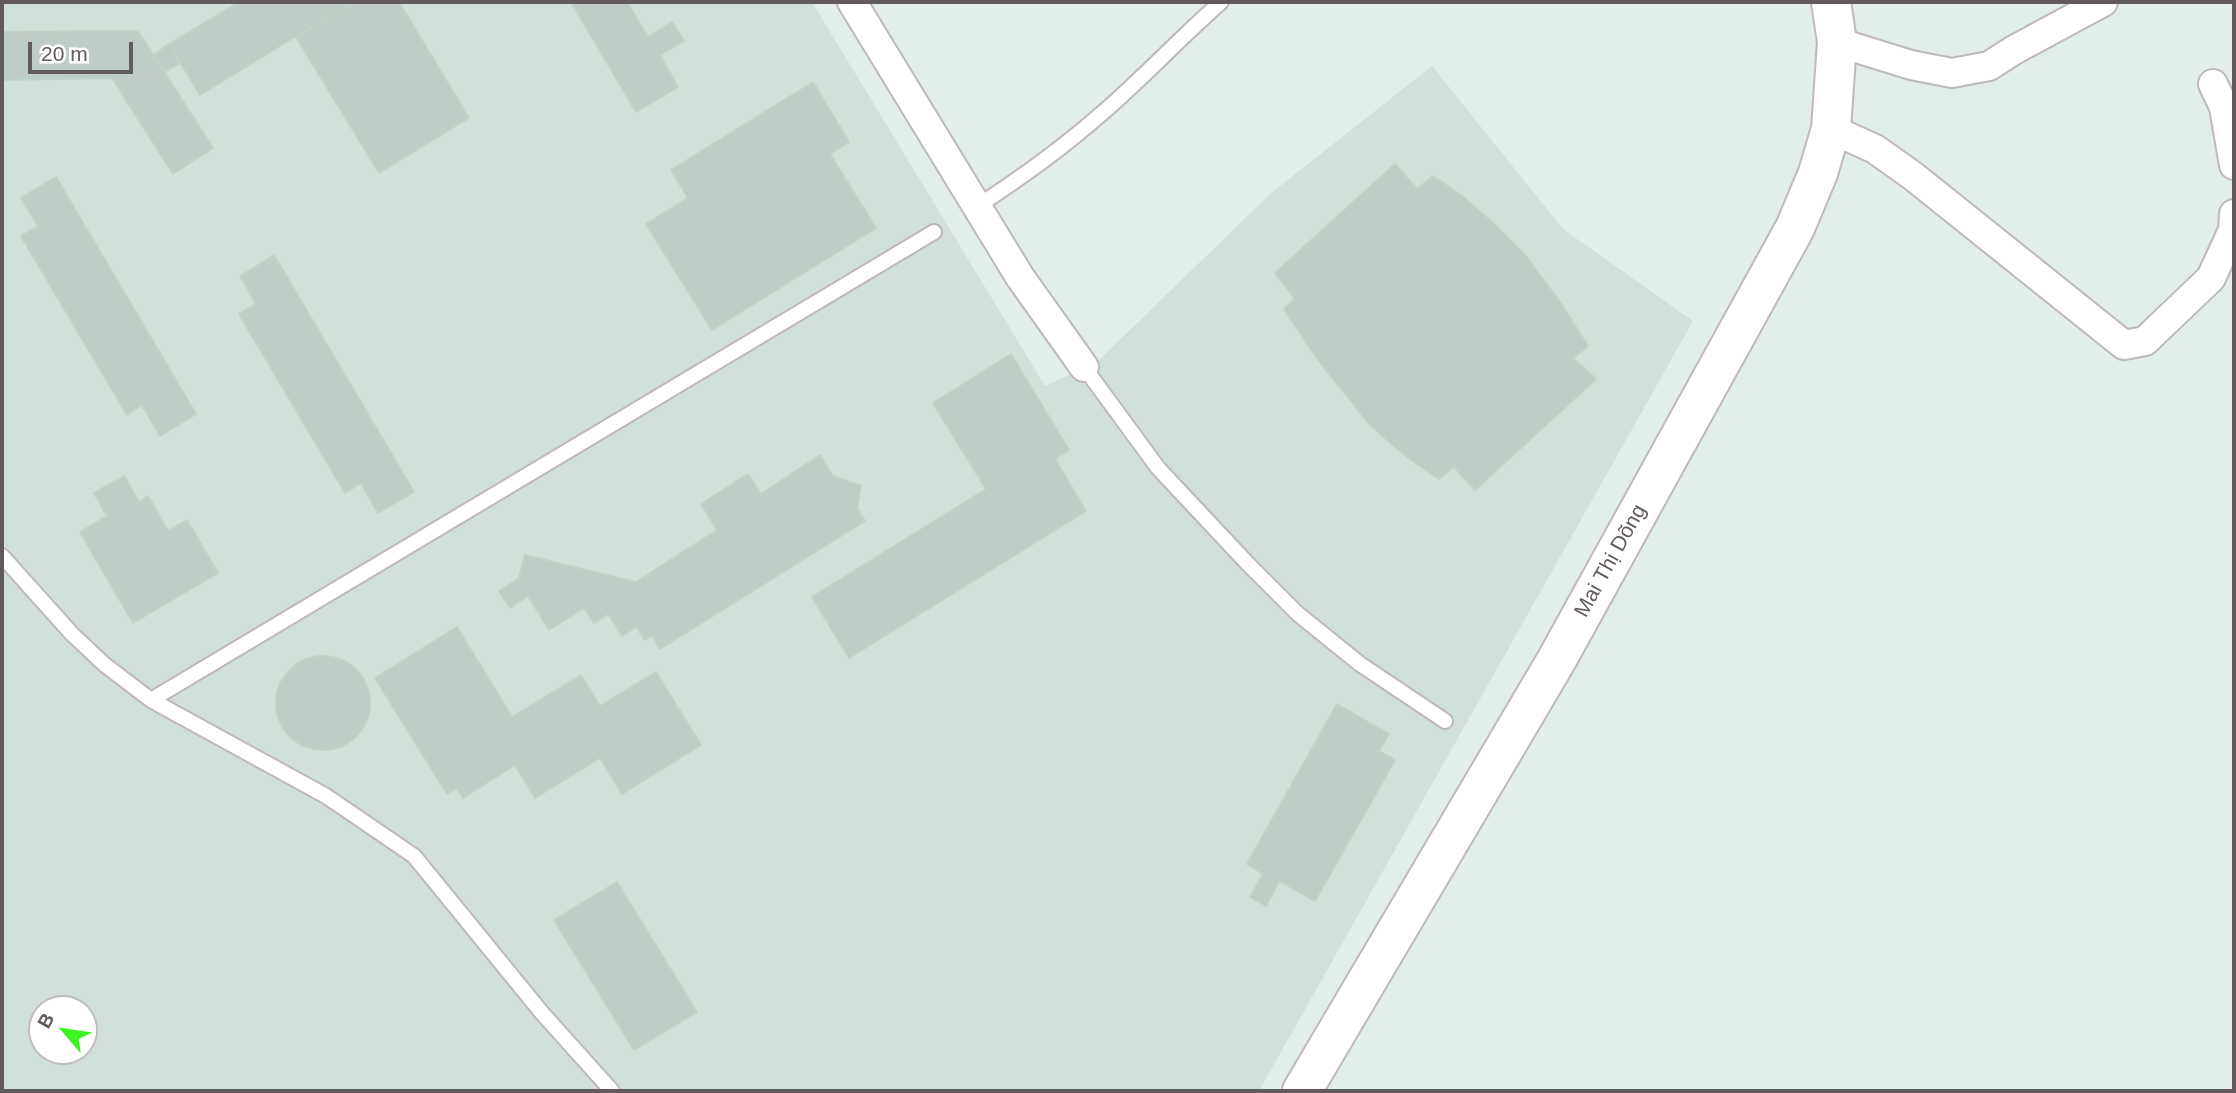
<!DOCTYPE html>
<meta charset="utf-8">
<style>
body{margin:0}
#map{position:relative;width:2236px;height:1093px;overflow:hidden;background:#e1eee9;font-family:Arial,sans-serif}
canvas{display:block}
.frame{position:absolute;inset:0;border:4px solid #635a60;pointer-events:none}
.north{position:absolute;left:28px;top:995px;width:70px;height:70px;box-sizing:border-box;background:#fff;border:2px solid #c1bdbf;border-radius:50%;rotate:299deg;font-size:19px;font-weight:700;line-height:28px;text-align:center;color:#635a60}
.north::after{content:'';display:block;margin:auto;width:24px;height:32px;background:#3bf422;clip-path:polygon(50% 0,100% 100%,50% 72%,0 100%)}
.scale{position:absolute;left:28px;top:42px;width:105px;height:32px;box-sizing:border-box;border:4px solid #635a60;border-top:0;padding-left:9px;font-size:21px;line-height:24px;white-space:nowrap;color:#635a60;-webkit-text-stroke:5px #fff;paint-order:stroke}
</style>
<div id="map">
<canvas width="2236" height="1093"></canvas>
<div class="frame"></div>
<div class="north">B</div>
<div class="scale">20 m</div>
</div>
<script>
const ctx = document.querySelector('canvas').getContext('2d');
ctx.lineJoin = 'round';
function paint(path, color) { ctx.fillStyle = color; ctx.fill(path, 'evenodd'); }
function stroke(path, color, width, dash) { ctx.strokeStyle = color; ctx.lineWidth = width; ctx.lineCap = dash ? 'butt' : 'round'; ctx.setLineDash(dash || []); ctx.stroke(path); }
function drawText(font, color, halo, rows, align = 'center') {
  ctx.font = font + ' Arial,sans-serif'; ctx.lineWidth = 6; ctx.setLineDash([]); ctx.textBaseline = 'middle'; ctx.strokeStyle = halo; ctx.fillStyle = color; for (const [text, x, y, turn = 0] of rows) {
    ctx.save(); ctx.translate(x, y); ctx.rotate((+turn || 0) * Math.PI / 180); ctx.textAlign = isNaN(turn) ? turn : align; if (halo) ctx.strokeText(text, 0, 0); ctx.fillText(text, 0, 0); ctx.restore();
  }
}
const education = new Path2D(`
 M2 2H812L1045 386 1097 362 1270 194 1432 66 1563 229 1693 321 1259 1091H10L2 1088ZM42 1009H84V1051H42Z`);
const building = new Path2D(`
 M239 2H352L200 95 169 44Z
 M352 2H399L469 118 379 173 296 37Z
 M571 2H627L648 37 672 22 684 41 660 55 678 87 636 112Z
 M138 31 213 148 173 174 112 78 2 80V32Z
 M169 44 180 63 165 72 153 55Z
 M813 82 849 142 830 154 876 228 712 330 646 224 688 198 671 170Z
 M1395 164 1417 189 1433 176 1461 195 1494 224 1526 256 1560 302 1588 346 1573 358 1596 379 1475 490 1454 467 1439 479 1407 457 1370 425 1318 360 1284 309 1295 299 1275 273Z
 M56 177 196 414 160 436 142 405 127 415 21 236 38 226 21 198Z
 M274 255 414 492 378 513 361 483 345 493 239 314 256 304 240 276Z
 M1011 354 1069 450 1055 459 1086 511 849 658 812 597 986 489 933 403Z
 M820 455 833 476 861 486 857 508 865 521 660 649 652 636 645 640 636 627 622 636 608 614 594 623 584 608 549 630 528 596 510 608 499 591 519 578 525 555 636 582 717 530 701 504 748 474 761 494Z
 M124 476 139 502 148 496 168 531 187 520 218 573 133 623 80 532 107 516 94 493Z
 M457 627 512 717 581 675 600 706 656 672 701 745 622 794 600 758 535 798 515 765 463 798 457 788 447 794 375 678Z
 M276 703a47 47 0 1 1 94 0a47 47 0 1 1-94 0Z
 M1337 704 1389 734 1379 751 1395 760 1315 901 1279 881 1266 906 1250 897 1263 874 1247 864Z
 M617 882 697 1012 634 1050 554 920Z`);
const lane = new Path2D(`
 M976 207C1021 178 1060 150 1100 115 1142 79 1180 38 1221 2
 M1084 367 1158 468 1248 564 1298 614 1360 664 1445 721
 M2 556 72 634 105 665 151 700 326 796 414 856 542 1013 612 1091
 M151 700 934 232`);
const street = new Path2D(`
 M852 2 1020 277 1084 367
 M1837 42 1911 65 1952 73 1989 66 2014 50 2103 2
 M2213 84 2224 107 2234 165
 M1831 129 1875 149 1913 176 2124 345 2145 341 2211 278 2233 230 2234 214`);
const secondary = new Path2D(`
 M1302 1091 1556 661 1795 228 1818 173 1831 129 1837 42 1831 2`);
const streetNames = [
 ["Mai Thị Dõng",1611,561,-61]
];
paint(education, '#d2e0da');
paint(building, '#c0ccc6');
stroke(building, '#bfd3c9', 2);
stroke(lane, '#bfb7bb', 18);
stroke(street, '#bfb7bb', 32);
stroke(secondary, '#c1b7bd', 42);
stroke(lane, '#fff', 14);
stroke(street, '#fff', 28);
stroke(secondary, '#fff', 38);
drawText('21px', '#635a60', '#fff', streetNames);
</script>
